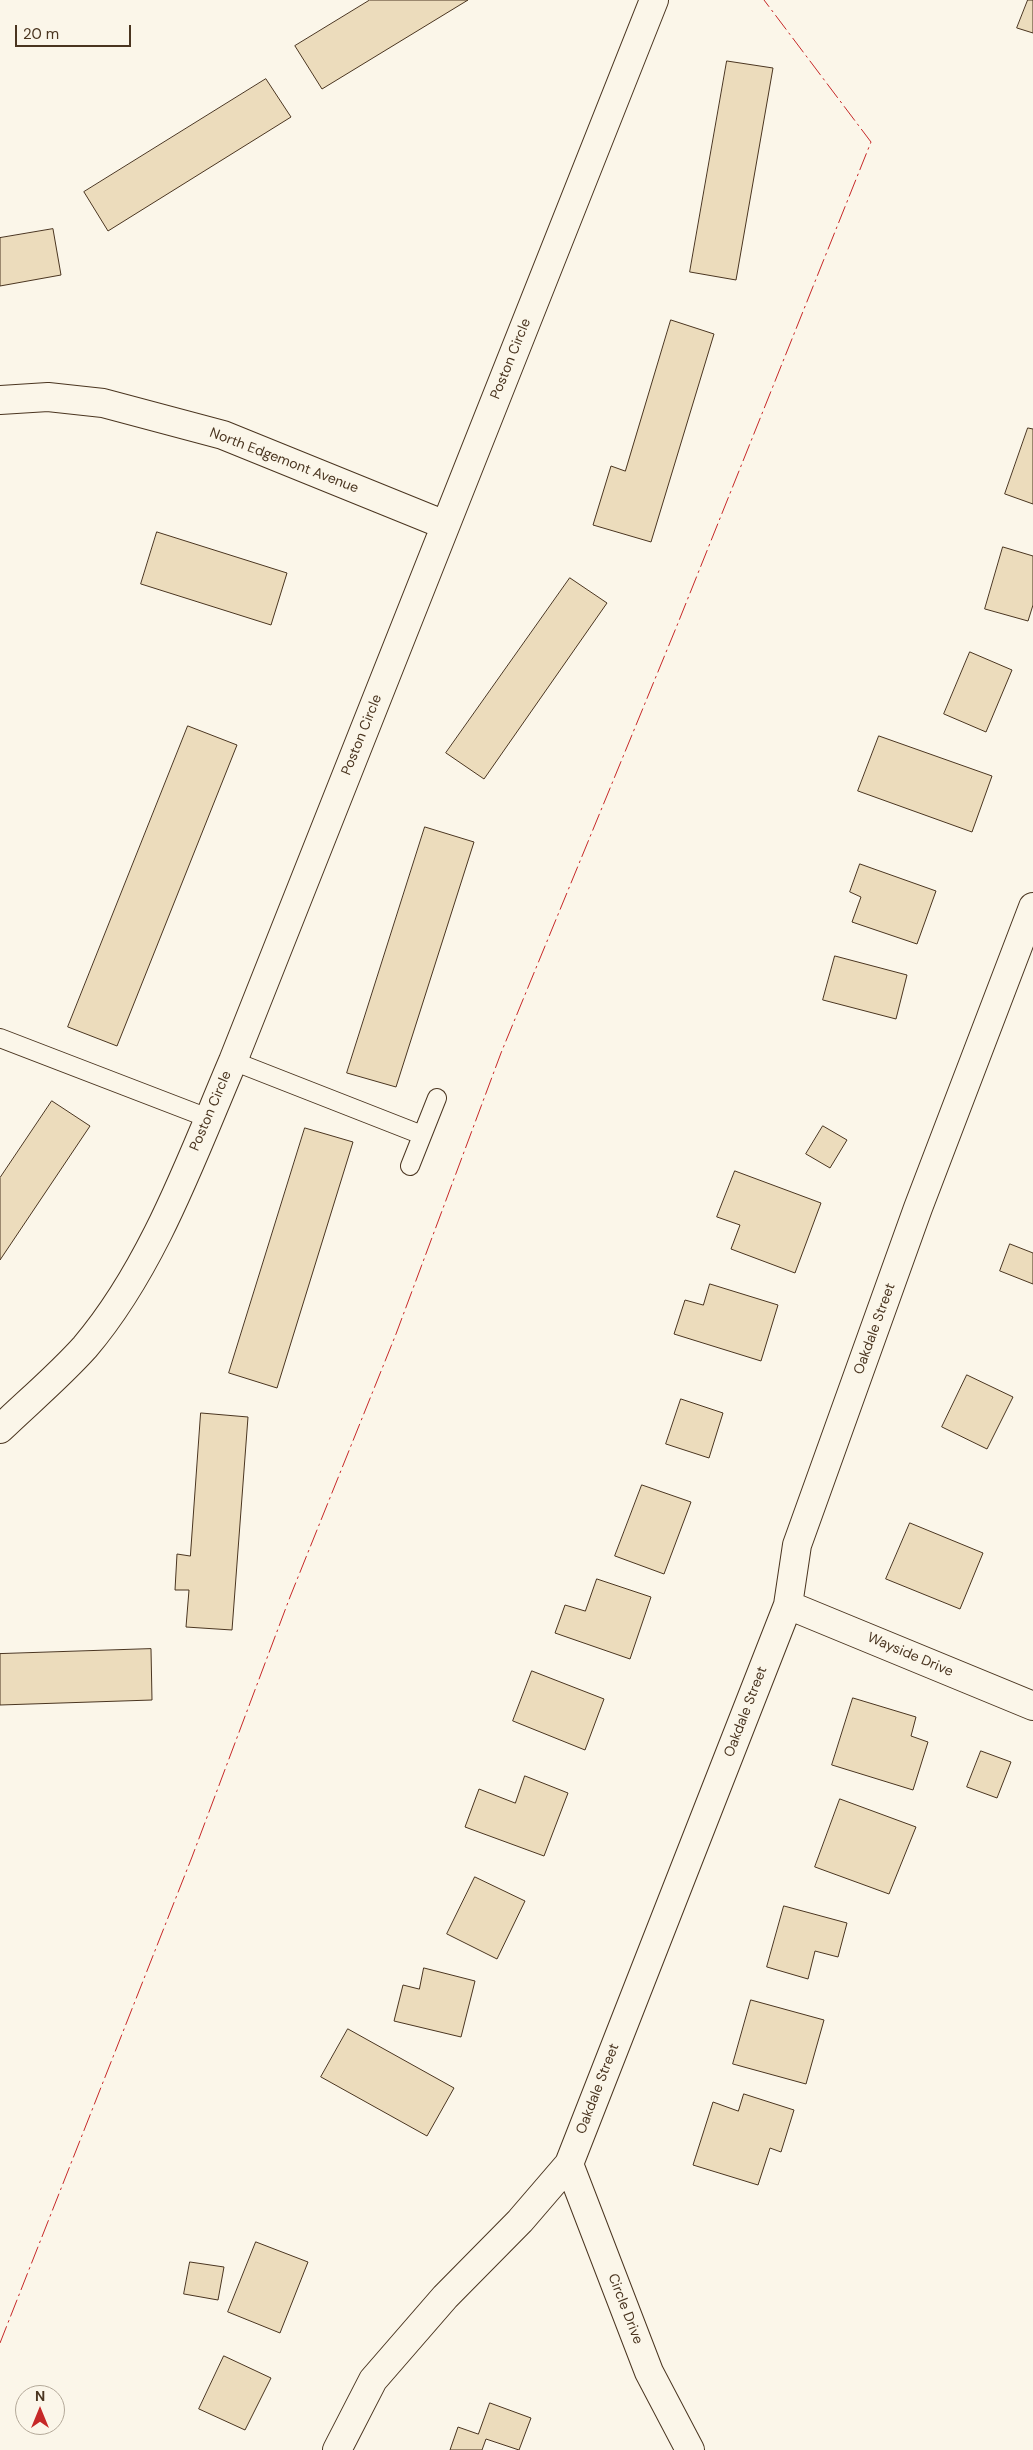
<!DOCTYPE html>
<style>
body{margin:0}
#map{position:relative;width:1033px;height:2450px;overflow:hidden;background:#fbf6e9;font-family:"DM Sans",sans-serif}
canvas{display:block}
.north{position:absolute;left:15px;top:2385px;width:50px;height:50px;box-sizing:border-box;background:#fbf6e9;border:1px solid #b4a999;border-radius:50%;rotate:0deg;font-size:14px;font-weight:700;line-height:20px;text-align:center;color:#4a3520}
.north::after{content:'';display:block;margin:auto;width:18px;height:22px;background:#c62828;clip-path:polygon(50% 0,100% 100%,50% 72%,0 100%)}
.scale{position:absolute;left:15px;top:25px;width:116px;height:22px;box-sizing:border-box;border:2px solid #4a3520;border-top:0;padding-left:6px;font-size:15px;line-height:18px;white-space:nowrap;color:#4a3520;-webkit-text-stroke:4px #fbf6e9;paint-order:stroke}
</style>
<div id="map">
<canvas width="1033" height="2450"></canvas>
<div class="north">N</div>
<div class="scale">20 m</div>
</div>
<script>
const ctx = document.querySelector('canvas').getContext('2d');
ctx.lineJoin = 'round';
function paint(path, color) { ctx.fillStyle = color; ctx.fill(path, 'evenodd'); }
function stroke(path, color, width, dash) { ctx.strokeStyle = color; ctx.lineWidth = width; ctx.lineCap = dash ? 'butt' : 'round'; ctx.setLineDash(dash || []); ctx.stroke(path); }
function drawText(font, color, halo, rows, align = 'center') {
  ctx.font = font + ' "DM Sans",sans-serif'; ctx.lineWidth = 4; ctx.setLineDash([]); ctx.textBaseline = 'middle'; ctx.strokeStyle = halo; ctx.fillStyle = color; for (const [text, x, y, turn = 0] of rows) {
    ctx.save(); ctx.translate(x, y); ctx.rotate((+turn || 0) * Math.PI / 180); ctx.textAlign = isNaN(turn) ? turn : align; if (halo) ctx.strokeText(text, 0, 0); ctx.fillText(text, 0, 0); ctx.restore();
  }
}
const building = new Path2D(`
 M370 0H468L322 89 295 46Z
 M1028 0H1033V33L1017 28Z
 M727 61 773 68 736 280 690 272Z
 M266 79 291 117 108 231 84 192Z
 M53 229 61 275 0 286V238Z
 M671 320 714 334 651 542 593 525 611 466 625 471Z
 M1028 428 1033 429V504L1005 494Z
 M157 532 287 573 271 625 141 584Z
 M1003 547 1033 556V605L1028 621 985 609Z
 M570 578 607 603 484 779 446 753Z
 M970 652 1012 670 986 732 944 714Z
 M188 726 237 745 117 1046 68 1027Z
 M879 736 992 776 972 832 858 791Z
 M425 827 474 842 396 1087 347 1073Z
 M860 864 936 891 917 944 852 922 861 897 850 892Z
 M835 956 907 975 896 1019 823 1000Z
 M52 1101 90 1126 0 1260V1178Z
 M823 1126 847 1140 830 1168 806 1154Z
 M305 1128 353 1142 277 1388 229 1373Z
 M735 1171 821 1203 795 1273 731 1249 740 1225 717 1217Z
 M1010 1244 1033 1253V1284L1000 1271Z
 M710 1284 778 1305 761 1361 674 1334 685 1300 703 1305Z
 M967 1375 1013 1397 987 1449 942 1427Z
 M681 1399 723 1413 709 1458 666 1444Z
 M201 1413 248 1417 232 1630 186 1627 189 1590H175L177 1554 190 1556Z
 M642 1485 691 1502 664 1574 615 1556Z
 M910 1523 983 1553 960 1609 886 1579Z
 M597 1579 651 1597 630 1659 555 1633 565 1605 585 1611Z
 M151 1649 152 1700 0 1705V1654Z
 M532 1671 604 1699 585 1750 513 1721Z
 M853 1698 916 1717 911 1736 928 1742 913 1790 832 1765Z
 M981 1751 1011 1762 997 1798 967 1787Z
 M525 1776 568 1793 544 1856 465 1827 479 1789 515 1803Z
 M840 1799 916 1827 889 1894 815 1867Z
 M475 1877 525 1901 497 1959 447 1934Z
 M784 1906 847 1923 838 1957 815 1951 808 1979 767 1967Z
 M424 1968 475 1981 461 2037 394 2021 403 1985 419 1989Z
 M751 2000 824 2020 806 2084 733 2064Z
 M348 2029 454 2088 427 2136 321 2077Z
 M744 2094 794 2110 781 2152 770 2148 758 2185 693 2165 713 2102 738 2111Z
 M256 2242 308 2262 280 2333 228 2312Z
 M190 2262 224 2267 218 2300 184 2294Z
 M224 2356 271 2378 245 2430 199 2409Z
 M490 2403 531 2418 519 2450 486 2439 482 2450H450L458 2427 478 2434Z`);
const service = new Path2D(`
 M0 1038 208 1118
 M233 1061 422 1135
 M410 1166 437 1098`);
const minor = new Path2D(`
 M0 400 48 397 103 403 223 435 445 525
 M0 1429C28 1402 59 1376 85 1347 153 1267 192 1157 233 1061L654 0
 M788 1605 1033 1706
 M569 2164 649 2372 690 2450
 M337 2450 373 2380 445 2297 520 2221 569 2164 788 1605 797 1545 918 1208 1033 907`);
const power = new Path2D(`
 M0 2343 192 1857 290 1597 396 1334 501 1053 676 628 871 142 764 0`);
const streetNames = [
 ["Poston Circle",511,359,-68],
 ["North Edgemont Avenue",284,461,21],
 ["Poston Circle",362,735,-68],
 ["Poston Circle",211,1111,-67],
 ["Oakdale Street",875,1329,-70],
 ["Wayside Drive",910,1655,23],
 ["Oakdale Street",746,1712,-69],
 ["Oakdale Street",598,2089,-69],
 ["Circle Drive",625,2309,69]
];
paint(building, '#ecdcbc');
stroke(building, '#4a3520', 1);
stroke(service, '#4a3520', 20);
stroke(minor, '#4a3520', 30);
stroke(service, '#fbf6e9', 18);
stroke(minor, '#fbf6e9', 28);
stroke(power, '#c62828', 1, [18, 4, 2.5, 4]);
drawText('14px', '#4a3520', '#fbf6e9', streetNames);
</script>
